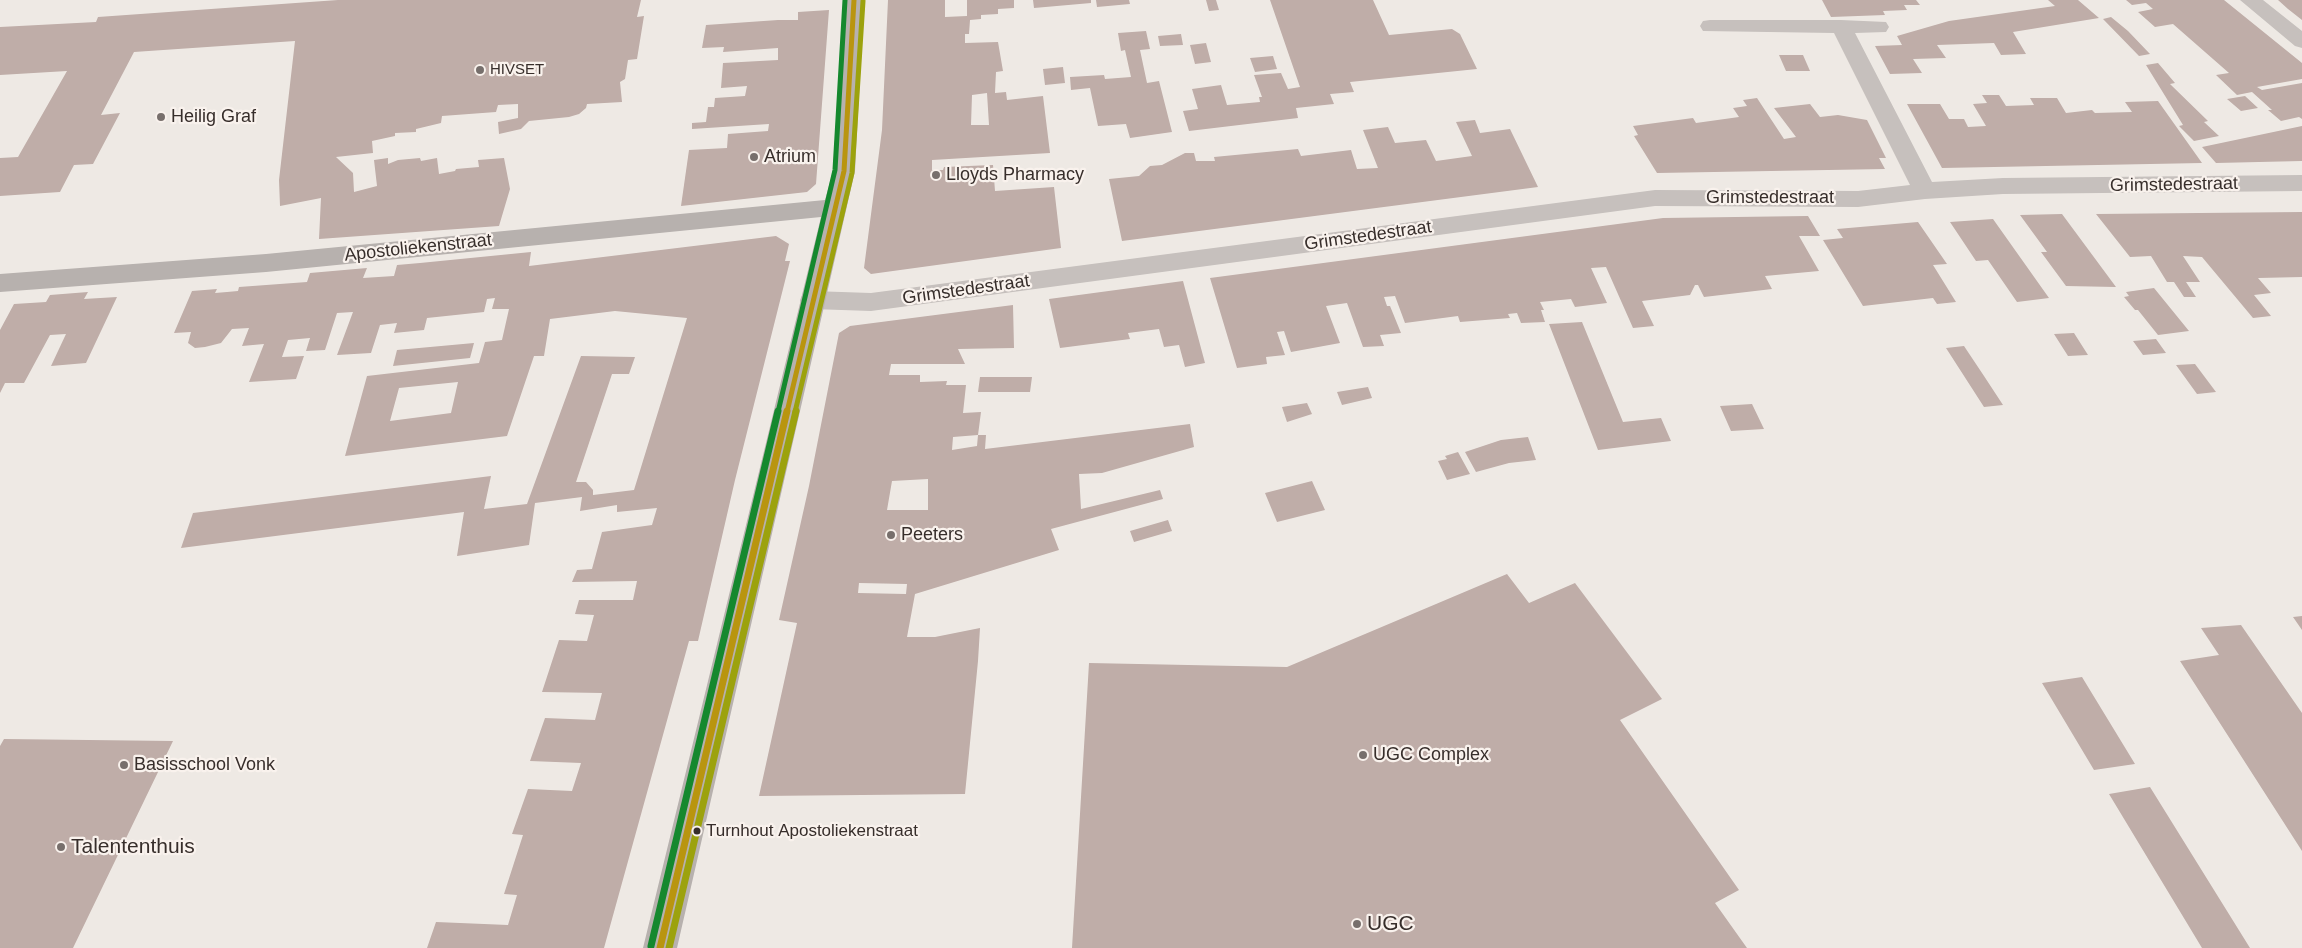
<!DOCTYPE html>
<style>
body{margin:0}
canvas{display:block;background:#eee9e4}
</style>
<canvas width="2302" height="948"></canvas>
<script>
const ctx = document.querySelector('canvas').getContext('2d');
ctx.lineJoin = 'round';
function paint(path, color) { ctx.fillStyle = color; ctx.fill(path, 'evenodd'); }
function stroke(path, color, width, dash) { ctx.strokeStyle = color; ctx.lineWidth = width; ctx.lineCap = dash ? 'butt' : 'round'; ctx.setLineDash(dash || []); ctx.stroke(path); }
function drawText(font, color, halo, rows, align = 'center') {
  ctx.font = font + ' Arial,sans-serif'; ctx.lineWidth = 4.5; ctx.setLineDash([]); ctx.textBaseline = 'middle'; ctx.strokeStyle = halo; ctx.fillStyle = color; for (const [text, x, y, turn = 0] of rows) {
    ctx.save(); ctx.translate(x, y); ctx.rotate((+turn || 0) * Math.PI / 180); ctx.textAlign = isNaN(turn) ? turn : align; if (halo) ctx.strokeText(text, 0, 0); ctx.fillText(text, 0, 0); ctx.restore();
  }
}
const building = new Path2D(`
 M338 0H641L637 17 644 16 637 59 628 60 625 79 620 82 622 102 587 104 586 108 579 114 569 117 529 121 521 129 499 134 498 122 518 118V104L498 105 496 112 442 116 441 123 416 129V132L395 133V136L372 141 373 153 336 157 353 173 354 192 377 186 374 160 388 158V164L398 160 420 158 421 161 437 158 439 174 455 171 456 169 479 167 478 160 504 158 510 189 499 226 319 239 321 198 280 206 279 180 295 41 134 52 101 115 120 113 93 164 74 165 60 192 0 196V158L18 157 67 71 0 75V27L96 22 98 17Z
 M888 0H945V17L967 16V0H1014V8L998 9V14L981 15V19L970 20 969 34H965V43L998 42 1003 71 996 72 995 93 1006 92 1007 100 1043 96 1050 153 932 160V170H943L944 167 993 165 995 191 1054 187 1061 248 871 274 864 268 882 130ZM987 93 989 125H971L972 95Z
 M1033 0H1091V3L1034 8Z
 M1096 0H1129L1130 4 1097 7Z
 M1206 0H1216L1219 10 1209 11Z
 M1270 0H1373L1389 35 1452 29 1460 34 1477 69 1350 82 1354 92 1330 94 1334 104 1296 108 1298 118 1189 131 1183 111 1198 109 1192 89 1221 85 1227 105 1260 102 1259 97H1262L1254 75 1281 73 1288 89 1300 87Z
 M1822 0H1916L1920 5H1904L1907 10 1883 11 1885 15 1831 17Z
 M2048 0H2078L2099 18 2013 32 2026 54 2001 55 1994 43 1937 45 1946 58 1913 59 1922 73 1890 74 1875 46 1902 45 1897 36 1949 21 2055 6Z
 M2126 0H2224L2302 63V79L2257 87 2262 90 2302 83V119L2299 117 2281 121 2268 110H2272L2252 92 2237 95 2216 75 2229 73 2173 24 2155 27 2138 12 2153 9 2146 3 2132 5Z
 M2278 0H2302V20L2288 9Z
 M829 10 816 184 807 192 681 206 689 150 727 148 728 134 768 131 769 124 692 129V123L706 122 708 107H714L715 98 745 96 747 86 721 88 723 63 778 60V48L723 52 724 47 702 48 706 25 778 20H798V12Z
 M2111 17 2128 31 2150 54 2139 56 2103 19Z
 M1146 31 1150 49 1140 50 1147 83 1159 81 1172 132 1130 138 1126 124 1098 126 1090 88 1071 90 1070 77 1104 75 1105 79 1131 77 1125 50 1121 51 1118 33Z
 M1181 34 1183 45 1160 46 1158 36Z
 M1206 43 1211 62 1195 64 1190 45Z
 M1779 55H1803L1810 71H1786Z
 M1273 56 1277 69 1255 72 1250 58Z
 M2158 63 2175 83 2170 84 2208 121 2204 122 2219 136 2194 141 2179 126 2183 125 2146 65Z
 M1063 67 1065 83 1045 85 1043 69Z
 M1982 95H1999L2006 106 2034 105 2030 98H2057L2066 113 2092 110 2095 113 2132 112 2125 102 2158 101 2202 163 1942 168 1907 104H1940L1949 119H1964L1968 127 1986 126 1973 104 1987 103Z
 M2245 96 2258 108 2241 111 2227 99Z
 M1757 98 1784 139 1796 137 1774 108 1810 104 1820 117 1838 115 1867 120 1886 158H1879L1885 169 1657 173 1634 136 1638 135 1633 126 1693 118 1696 123 1739 117 1733 108 1747 106 1743 100Z
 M1475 120 1480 133 1510 129 1538 187 1122 241 1109 179 1139 176 1150 166 1162 165 1185 153H1194L1196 161H1215L1214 157 1298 149 1301 156 1351 150 1357 169 1378 168 1363 130 1388 127 1395 143 1426 140 1436 161 1472 156 1456 122Z
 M2302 126V161L2216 163 2202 147Z
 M2302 212V277L2258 278 2271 293 2254 295 2271 316 2253 318 2202 257 2183 256 2200 282H2186L2196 297H2184L2174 282H2167L2151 256 2130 257 2096 214Z
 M2062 214 2116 287 2066 286 2041 252H2047L2020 215Z
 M1808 216 1820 236H1799L1819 271 1765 276 1772 289 1704 297 1698 285H1695L1690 295 1642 301 1654 326 1633 328 1606 267 1591 268 1607 303 1575 307 1571 299 1540 302 1544 310H1541L1545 322 1521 323 1517 313 1508 314 1510 318 1460 322 1458 316 1405 323 1395 296 1384 297 1387 306H1390L1401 333 1380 335 1384 346 1363 347 1347 303 1326 306 1340 343 1291 352 1284 331 1277 332 1285 355 1266 357 1267 364 1237 368 1210 278 1663 218Z
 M1993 219 2049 298 2017 302 1988 260 1976 261 1950 222Z
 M1918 222 1947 264 1933 265 1956 302 1937 304 1933 298 1863 306 1823 240 1843 238 1837 229Z
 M776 236 789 244 785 261H790L735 480 698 641H689L604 948H427L436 922 508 925 517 895 504 894 523 835 512 834 528 789 572 791 581 763 530 761 545 718 595 720 602 693 542 692 559 640 587 641 594 615 575 614 579 600H633L637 581 572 582 577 570 592 569 602 532 652 525 657 508 617 512V505L580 511 582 497 535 503 529 545 457 556 464 512 181 548 193 513 491 476 484 509 527 504 581 356 635 357 629 374H612L576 482H586L593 490V495L634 490 687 318 615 311 550 319 544 356H534L507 436 345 456 367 376 479 363 485 342 502 340 509 309H492L495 298 487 299 484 312 427 318 424 330 394 333 397 323 380 325 371 353 337 355 353 312 337 313 325 350 306 351 310 338 288 340 282 357 304 356 296 379 249 382 264 344 242 346 249 328 232 329 221 343 205 347 195 348 188 343 191 332 174 333 192 291 217 289 215 293 227 292 238 291 239 287 307 282 310 273 367 268 363 278 394 276 397 265 420 263 531 252 529 266ZM458 382 451 413 390 421 399 388Z
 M1183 281 1205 363 1185 367 1179 345 1164 347 1159 329 1128 333 1130 339 1060 348 1049 299Z
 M2154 288 2189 331 2158 335 2138 310H2135L2124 297 2129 296 2126 292Z
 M88 292 84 299 117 297 86 363 51 366 66 334 50 335 24 383H5L0 393V330L14 304 46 302 50 295Z
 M1013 305 1014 348 958 349 965 364H891L889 375H920V382L947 381 946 385H966L963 413 981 412 978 435 953 437 952 450 977 446 978 435H986L985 449 1190 424 1194 447 1102 473 1079 474 1081 509 1160 490 1163 499 1051 529 1059 550 915 594 907 637H935L980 628 978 661 965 794 759 796 797 623 779 620 809 486 839 333 850 326ZM928 479V510H887L892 481ZM859 583 907 584 906 594 858 593Z
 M1582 322 1623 422 1661 418 1671 441 1598 450 1549 324Z
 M2074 333 2088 355 2068 356 2054 334Z
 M2156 339 2166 353 2143 355 2133 341Z
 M474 343 470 358 393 366 397 350Z
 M1964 346 1984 376 2003 405 1984 407 1946 348Z
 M2195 364 2216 392 2197 394 2176 365Z
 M980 377H1032L1030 392H978Z
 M1368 387 1372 398 1342 405 1337 392Z
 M1307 403 1312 414 1287 422 1282 407Z
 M1752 404 1764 429 1731 431 1720 406Z
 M1528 437 1536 460 1509 463 1476 472 1465 452 1501 440Z
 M1458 452 1470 474 1447 480 1438 461 1447 459 1445 456Z
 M1312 481 1325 510 1277 522 1265 493Z
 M1168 520 1172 531 1134 542 1130 531Z
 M1507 574 1529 603 1575 583 1662 699 1620 720 1739 890 1715 903 1747 948H1072L1089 663 1287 667Z
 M2302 616V630L2293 617Z
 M2241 625 2302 713V851L2180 661 2219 655 2201 628Z
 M2082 677 2135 764 2094 770 2042 683Z
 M4 739 173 741 73 948H0V746Z
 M2150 787 2250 948H2202L2109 794Z`);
const street = new Path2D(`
 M2240 0H2263L2302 31V48L2295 46Z
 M1710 20H1841L1886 22 1889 27 1886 32 1855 33 1932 182 2003 178 2302 175V191L2003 194 1925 199 1858 207 1655 206 871 311 812 309 803 307 800 300 803 293 812 291 871 293 1655 190 1858 191 1910 185 1834 33 1703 31 1700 26 1703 21Z`);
const secondary = new Path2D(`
 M844 0H864L855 171 677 948H643L821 217 266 272 0 292V274L266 254 825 200 833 171Z`);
const bus1Far1 = new Path2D(`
 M787 412 844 171 854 0`);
const bus1 = new Path2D(`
 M660 948 787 411`);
const bus2Far1 = new Path2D(`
 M795 412 852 173 863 1`);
const bus2 = new Path2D(`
 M669 948 796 411`);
const bus3Far1 = new Path2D(`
 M778 412 835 170 845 0`);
const bus3 = new Path2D(`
 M651 946 778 411`);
const markers = [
 [480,70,5,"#776f6c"],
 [161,117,5,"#776f6c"],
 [754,157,5,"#776f6c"],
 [936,175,5,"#776f6c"],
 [891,535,5,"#776f6c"],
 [1363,755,5,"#776f6c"],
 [124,765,5,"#776f6c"],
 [697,831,4.5,"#372e2b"],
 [61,847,5,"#776f6c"],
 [1357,924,5,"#776f6c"]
];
const farPoinames = [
 ["HIVSET",490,70]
];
const busNames = [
 ["Turnhout Apostoliekenstraat",706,831]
];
const poiNames = [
 ["Heilig Graf",171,117],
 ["Atrium",764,157],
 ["Lloyds Pharmacy",946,175],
 ["Peeters",901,535],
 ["UGC Complex",1373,755],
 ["Basisschool Vonk",134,765]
];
const streetNames = [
 ["Grimstedestraat",2174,185,-1],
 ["Grimstedestraat",1770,198],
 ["Grimstedestraat",1368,236,-8],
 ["Apostoliekenstraat",418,248,-6],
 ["Grimstedestraat",966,290,-8]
];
const nearPoinames = [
 ["Talententhuis",71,847],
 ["UGC",1367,924]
];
paint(building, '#bfada8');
paint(street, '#c6c0bd');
paint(secondary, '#b7b1ae');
stroke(bus1Far1, '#b9950f', 5);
stroke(bus1, '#b9950f', 7);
stroke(bus2Far1, '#9ca20d', 5);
stroke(bus2, '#9ca20d', 7);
stroke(bus3Far1, '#15882e', 5);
stroke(bus3, '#15882e', 7);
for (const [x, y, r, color] of markers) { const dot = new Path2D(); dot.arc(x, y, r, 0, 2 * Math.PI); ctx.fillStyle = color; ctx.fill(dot); stroke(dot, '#f9f2ed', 2); }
drawText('15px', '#372e2b', '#f9f2ed', farPoinames, 'left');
drawText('17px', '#372e2b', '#f9f2ed', busNames, 'left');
drawText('18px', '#372e2b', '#f9f2ed', poiNames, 'left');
drawText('18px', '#372e2b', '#f9f2ed', streetNames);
drawText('21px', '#372e2b', '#f9f2ed', nearPoinames, 'left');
</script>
